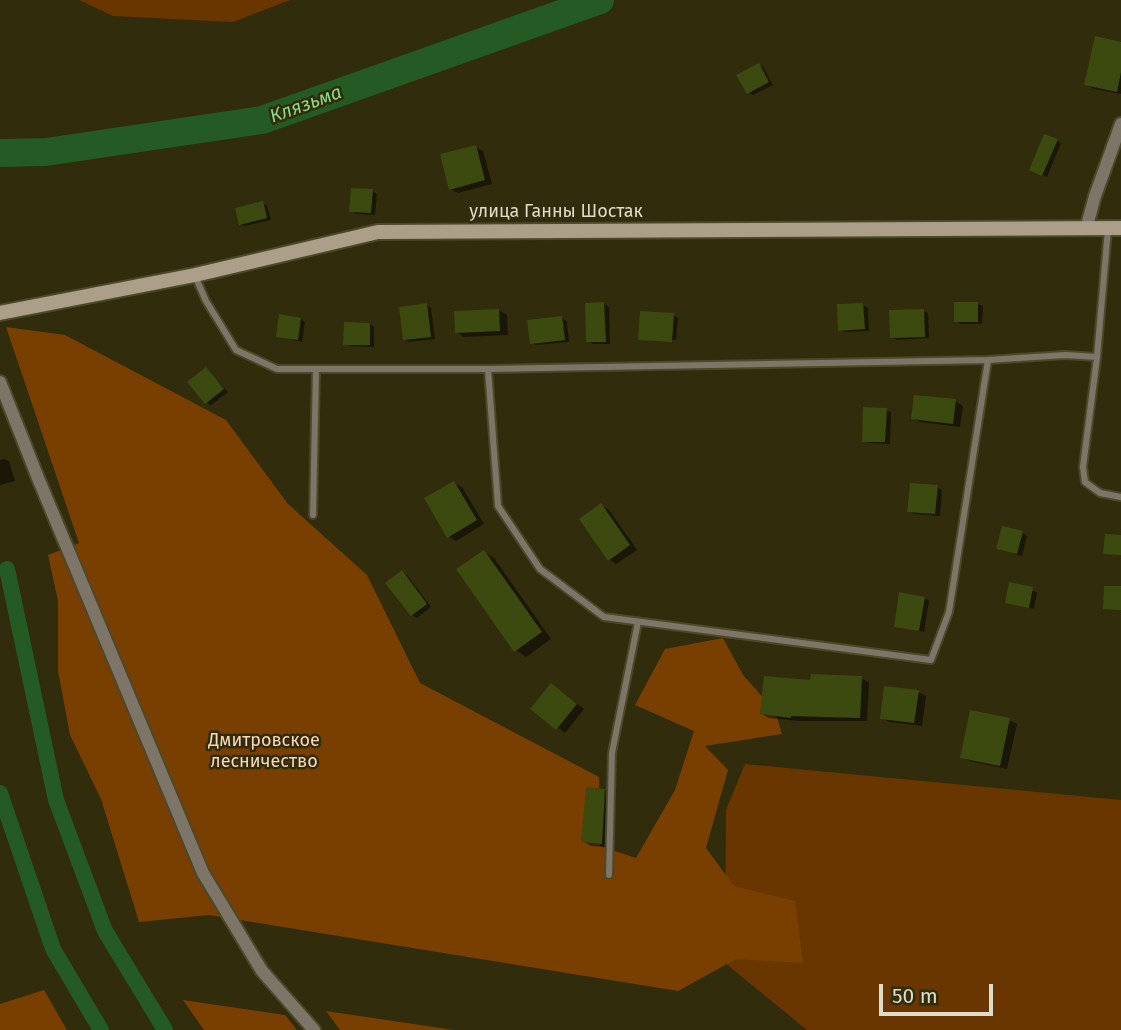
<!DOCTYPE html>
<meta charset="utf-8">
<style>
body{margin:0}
#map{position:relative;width:1121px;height:1030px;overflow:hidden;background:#312c0c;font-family:"Fira Sans",sans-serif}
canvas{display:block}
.scale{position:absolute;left:879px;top:984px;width:114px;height:32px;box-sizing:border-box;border:4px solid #dedcca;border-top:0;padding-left:9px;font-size:21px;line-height:24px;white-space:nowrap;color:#dedcca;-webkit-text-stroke:5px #312c0c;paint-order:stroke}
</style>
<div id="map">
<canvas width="1121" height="1030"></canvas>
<div class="scale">50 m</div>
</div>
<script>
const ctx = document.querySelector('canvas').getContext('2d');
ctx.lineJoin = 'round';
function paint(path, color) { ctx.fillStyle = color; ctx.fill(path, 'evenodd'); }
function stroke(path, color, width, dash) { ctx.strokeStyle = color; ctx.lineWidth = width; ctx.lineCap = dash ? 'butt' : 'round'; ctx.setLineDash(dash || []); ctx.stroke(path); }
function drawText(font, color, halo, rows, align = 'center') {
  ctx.font = font + ' "Fira Sans",sans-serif'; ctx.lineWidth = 5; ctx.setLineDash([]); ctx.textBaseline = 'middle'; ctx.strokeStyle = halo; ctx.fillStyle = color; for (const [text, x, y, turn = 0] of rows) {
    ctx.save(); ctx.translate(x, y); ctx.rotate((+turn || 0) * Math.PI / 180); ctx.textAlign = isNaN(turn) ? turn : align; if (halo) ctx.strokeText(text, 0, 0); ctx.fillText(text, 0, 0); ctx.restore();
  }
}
const green = new Path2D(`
 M79 0H290L233 22 113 16Z
 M745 764 1121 800V1030H807L725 963 726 810Z`);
const forest = new Path2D(`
 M6 327 65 335 226 420 288 504 367 575 420 683 599 777 600 846 636 858 675 790 694 731 635 705 665 649 723 638 743 675 775 711 782 734 705 746 728 770 706 848 734 886 795 901 803 963 736 959 678 991 209 915 139 922 101 799 70 735 58 671V601L48 555 79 543Z
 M44 990 67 1030H0V1004Z
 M183 1000 285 1015 297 1030H204Z
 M326 1011 454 1030H340Z`);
const shadow = new Path2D(`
 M1121 43V94L1094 89 1086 84Z
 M759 65 763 67 773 85 753 95 748 93Z
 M1057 141 1061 143 1047 177 1036 172Z
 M475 147 483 151 492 184 458 193 450 189Z
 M372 191 377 194 375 215 356 214 351 211Z
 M262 203 267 206 271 220 245 226 240 224Z
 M604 304 609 307 610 344H593L588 341Z
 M978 304 983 306 982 324H960L956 321Z
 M427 305 431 308 435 339 409 342 405 339Z
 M863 305 868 308 869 331 845 332 840 330Z
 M499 310 507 315 508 335 464 337 456 332Z
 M924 311 928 313 929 338 897 340 892 337Z
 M673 315 678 318 676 340 642 338Z
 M562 318 567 321 569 342 536 345 532 343Z
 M301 319 305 322 302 342 278 336Z
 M370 324 374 327V347L350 346 345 344Z
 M206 369 228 392 211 405 206 403Z
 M955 401 963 406 960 427 920 422 913 418Z
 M886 410 891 412 890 444 869 443 864 441Z
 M4 459 9 461 15 481 0 485V460Z
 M454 483 462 487 484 524 456 541 448 536Z
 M937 487 942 490 940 516 914 514 909 511Z
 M601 505 609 510 637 550 616 564 609 559Z
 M1022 533 1027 536 1022 556 998 548Z
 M484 552 494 558 551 639 526 657 516 650Z
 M402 572 407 575 431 607 417 618 412 615Z
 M1010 585 1037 592 1034 609 1007 602Z
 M925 598 929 601 924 632 895 626Z
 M861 678 869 682 867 721H799L769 718 762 714 812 682Z
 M559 690 584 709 565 733 533 709Z
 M918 692 926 696 922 726 889 722 882 718Z
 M1009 720 1017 724 1007 769 970 761 962 757Z
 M605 790 613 795 609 847 591 846 583 841Z`);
const canal = new Path2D(`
 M7 569 56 800 105 931 165 1030
 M0 793 53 949 101 1030`);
const river = new Path2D(`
 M0 153 46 152 262 120 600 0`);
const building = new Path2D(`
 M1095 36 1121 42V72L1117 92 1084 85Z
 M759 63 769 82 747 94 736 75Z
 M1044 134 1058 139 1042 176 1029 170Z
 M476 145 485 180 449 190 440 154Z
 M351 188 373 189 371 213 349 212Z
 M263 201 267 218 239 225 235 208Z
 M604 302 606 342H586L585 303Z
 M954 302H978V322H954Z
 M427 303 431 337 403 340 399 307Z
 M863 303 865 329 838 331 837 304Z
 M499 309 500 331 455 333 454 311Z
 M924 309 925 337 890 338 889 310Z
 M640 311 674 313 672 342 638 340Z
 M279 314 301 318 298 340 276 337Z
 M562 316 565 340 530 344 527 320Z
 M344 322 370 323V345H343Z
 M206 367 224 389 205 404 187 382Z
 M914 395 956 399 953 424 911 419Z
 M863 407 887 408 885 442H862Z
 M454 481 477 520 447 538 424 498Z
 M910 483 938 485 935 514 907 512Z
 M601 503 630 545 608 561 579 519Z
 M1002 526 1023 531 1017 554 996 549Z
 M1105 534 1121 535V555L1103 554Z
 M484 550 542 632 514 652 456 569Z
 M402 570 427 604 411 616 385 583Z
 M1009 582 1033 587 1029 608 1005 603Z
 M1104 586H1121V610L1103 609Z
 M899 592 925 597 919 631 894 627Z
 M811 674 862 676 860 718 791 716V718L760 714 764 676 810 680Z
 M551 683 577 704 556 730 530 709Z
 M884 686 919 690 914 723 880 719Z
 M970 710 1010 718 1000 766 960 758Z
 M586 787 605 789 602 844 581 842Z`);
const service = new Path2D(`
 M1108 229 1097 357 1083 467 1085 482 1100 493 1121 497
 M195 276 206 301 236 350 277 369H488L988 360 1065 355 1097 357
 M488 369 498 506 540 569 604 617 931 660 949 612 988 360
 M313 515 316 369
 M609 875 612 753 638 622`);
const minor = new Path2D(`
 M1086 229 1095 196 1121 124
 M0 382 38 478 203 873 262 971 314 1030`);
const secondary = new Path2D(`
 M0 313 195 275 378 232 1121 228`);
const streetNames = [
 ["улица Ганны Шостак",556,212]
];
const parkNames = [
 ["Дмитровское",264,741],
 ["лесничество",264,762]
];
const waterNames = [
 ["Клязьма",306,105,-20]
];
paint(green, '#693600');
paint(forest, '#793f00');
paint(shadow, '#0007');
stroke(canal, '#245a23', 16);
stroke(river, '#245a23', 28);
paint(building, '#3c4a0f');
stroke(service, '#4d482a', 10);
stroke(minor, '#4d482a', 16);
stroke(secondary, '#4d482a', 18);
stroke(service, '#7d7568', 6);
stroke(minor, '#7d7568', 12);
stroke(secondary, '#ac9f8a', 14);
drawText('18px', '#dedcca', '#312c0c', streetNames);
drawText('18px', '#fad6bb', '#312c0c', parkNames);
drawText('italic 19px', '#8bd888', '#312c0c', waterNames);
</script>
